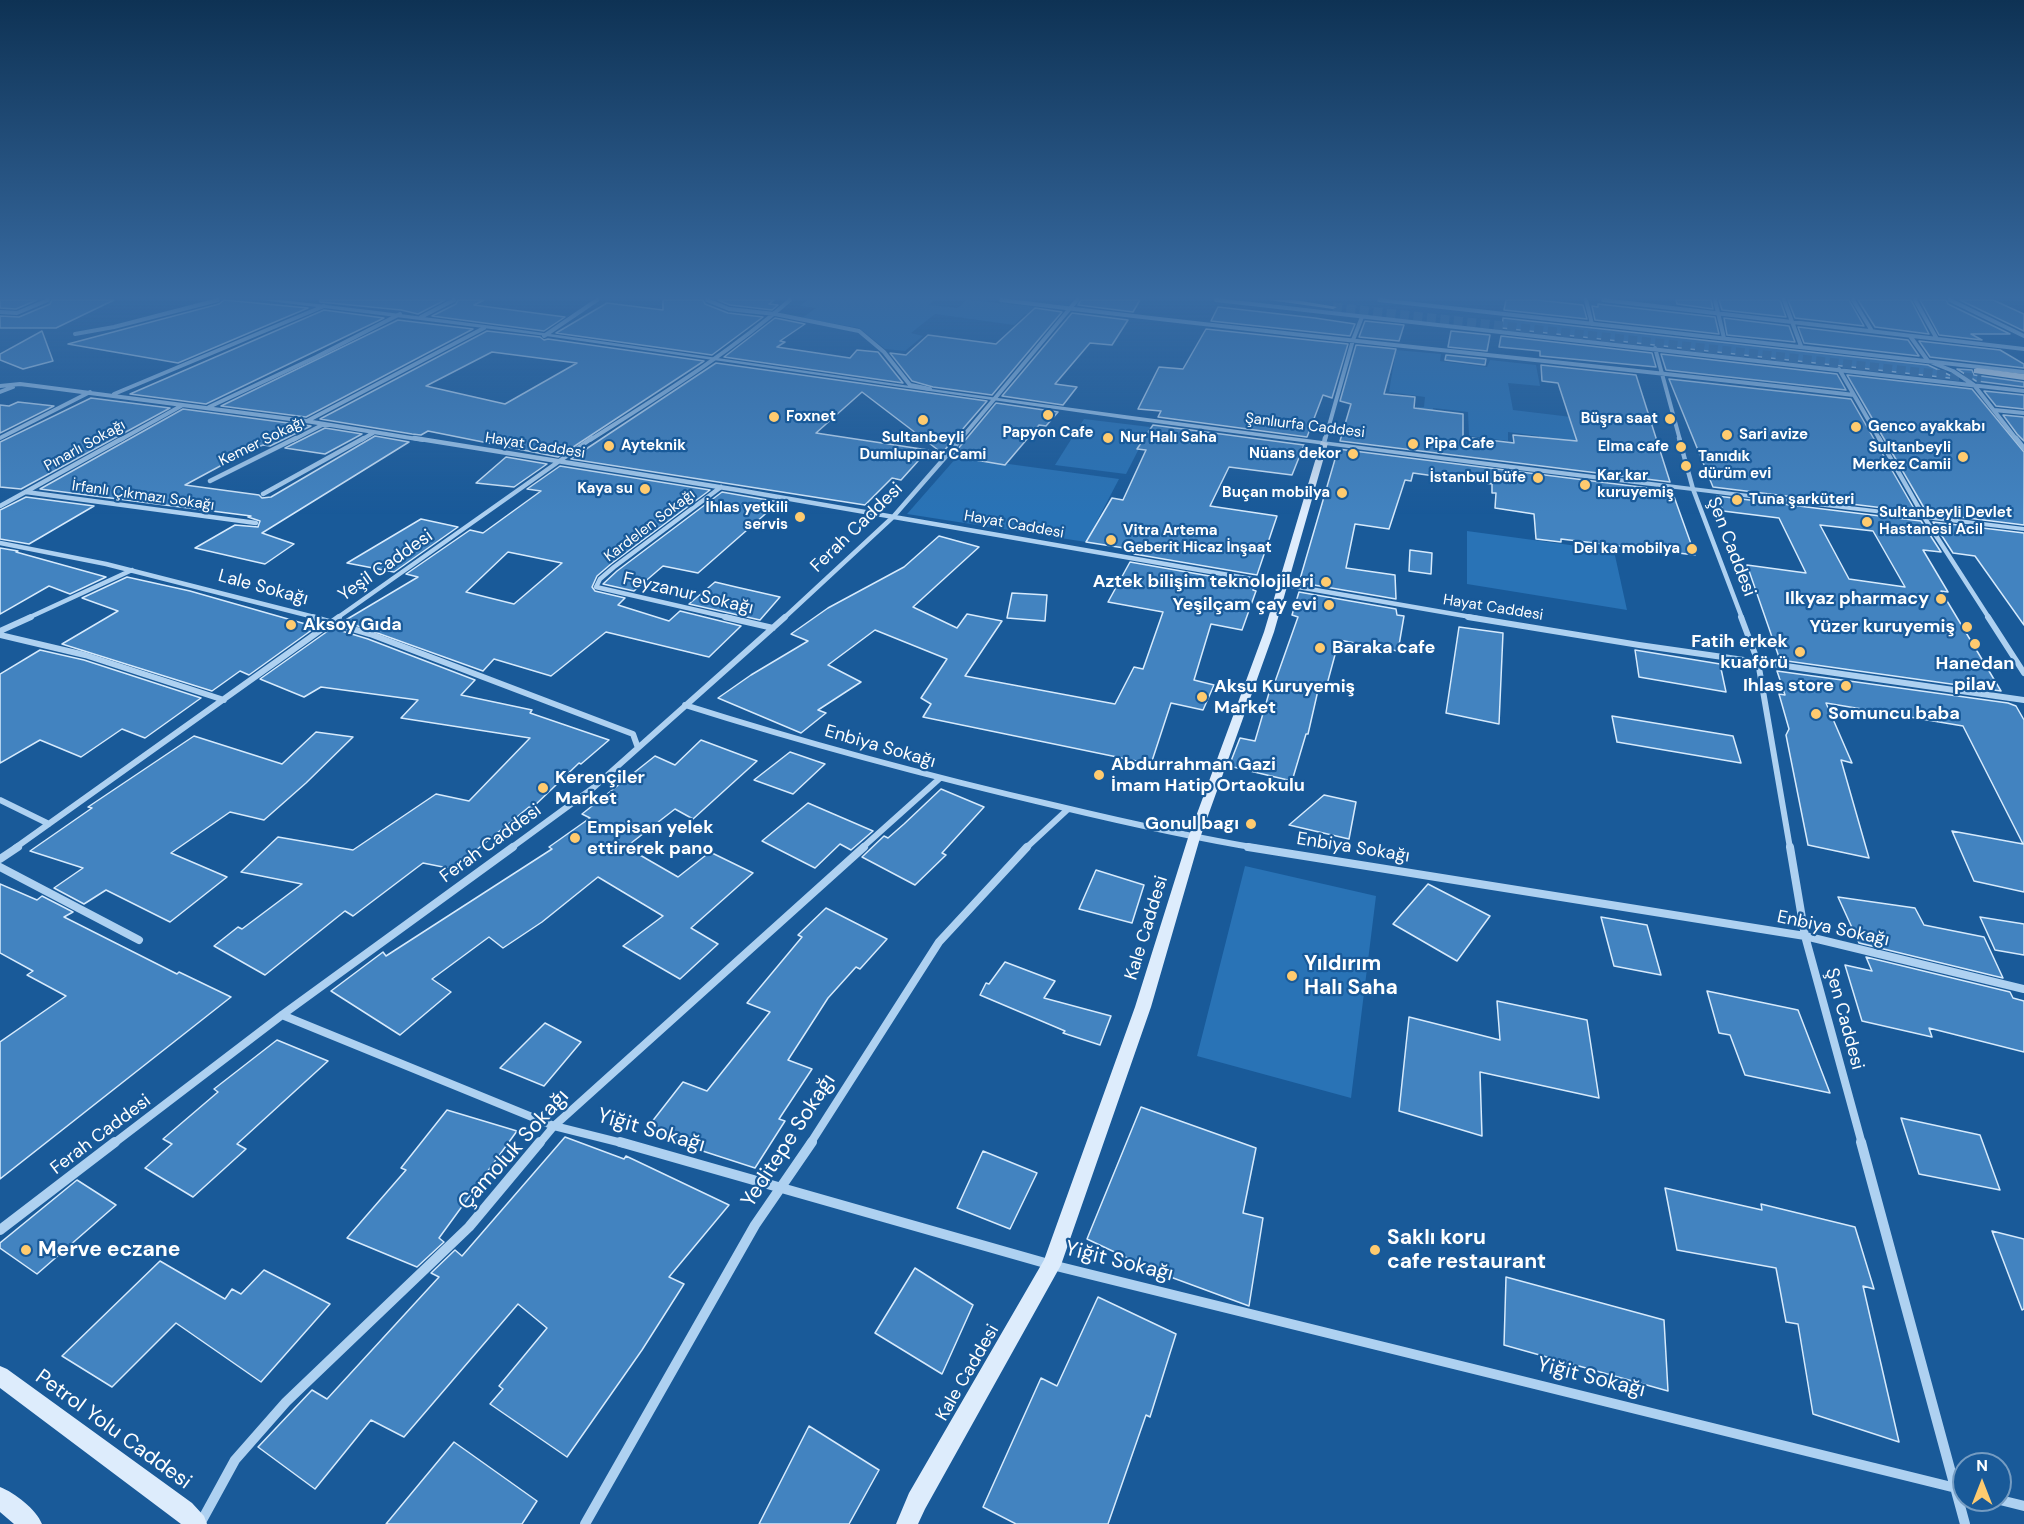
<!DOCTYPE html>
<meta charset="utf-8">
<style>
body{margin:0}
#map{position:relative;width:2024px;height:1524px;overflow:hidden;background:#195a99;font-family:"DM Sans",sans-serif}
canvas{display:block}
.north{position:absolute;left:1952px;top:1452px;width:60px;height:60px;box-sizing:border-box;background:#195a99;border:2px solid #759cc2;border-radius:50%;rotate:0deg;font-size:16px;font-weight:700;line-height:24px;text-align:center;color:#fff}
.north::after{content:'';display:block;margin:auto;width:21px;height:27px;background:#ffcb6f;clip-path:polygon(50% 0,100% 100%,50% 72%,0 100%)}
</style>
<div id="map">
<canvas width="2024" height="1524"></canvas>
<div class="north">N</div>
</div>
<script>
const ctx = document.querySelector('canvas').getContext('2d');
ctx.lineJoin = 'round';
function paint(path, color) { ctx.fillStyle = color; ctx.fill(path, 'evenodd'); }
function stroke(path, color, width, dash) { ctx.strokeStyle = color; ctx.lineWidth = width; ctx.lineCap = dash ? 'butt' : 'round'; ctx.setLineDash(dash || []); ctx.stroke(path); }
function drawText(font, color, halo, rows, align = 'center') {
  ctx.font = font + ' "DM Sans",sans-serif'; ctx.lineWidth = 4.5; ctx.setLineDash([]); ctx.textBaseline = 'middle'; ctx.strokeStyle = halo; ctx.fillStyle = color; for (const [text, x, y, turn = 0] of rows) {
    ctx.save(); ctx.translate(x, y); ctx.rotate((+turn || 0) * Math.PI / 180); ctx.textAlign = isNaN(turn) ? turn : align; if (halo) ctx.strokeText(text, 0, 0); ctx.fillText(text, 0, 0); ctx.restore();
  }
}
const green = new Path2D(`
 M807 300H934L929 305 958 308 966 300H970L1044 308 1036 315 1025 314 1014 325 935 314 911 333 923 336 905 351 885 349 859 328 802 318 816 308 800 306Z
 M1396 350 1441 354 1440 361 1487 367 1490 360 1536 365 1540 386 1508 383 1513 410 1588 419 1594 443H1540L1539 436 1508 432V441L1469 436 1468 412 1433 408 1430 434 1418 412V407H1424L1425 397 1389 392Z
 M1084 419 1150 427 1126 474 1055 465Z
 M957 457 1119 479 1086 542 907 514Z
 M1467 531 1614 551 1627 610 1467 584Z
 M1245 866 1376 896 1351 1098 1197 1056Z`);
const building = new Path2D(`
 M0 300H37L16 309 0 308Z
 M52 300H114L56 328H0V316L19 317 50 304Z
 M224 300 308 308 178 363 68 344 219 304Z
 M320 300H445L418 314 401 310 320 302Z
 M458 300H484L474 305 565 317 544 331 432 316 456 304Z
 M663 300H703L705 304 728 313 763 317 712 355 556 333 607 303 663 310Z
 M718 300H774L769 304 778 305 772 310 730 305Z
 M1081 300H1140L1133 312 1078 305Z
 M1506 300H1537L1583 305 1587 319 1504 310Z
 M1676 300H1711L1713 309 1677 304Z
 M1719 300H1780L1786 317 1722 310Z
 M1788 300H1849L1864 326 1795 318Z
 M1858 300H1911L1929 334 1875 327Z
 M1920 300H1946L1948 304 2010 334H1971L1982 340 1939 335Z
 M1960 300H1993L2024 314V331Z
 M1598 304 1715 317 1719 334 1595 320 1592 306 1598 307Z
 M1218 307 1315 318 1355 324 1350 336 1211 321Z
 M1035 308 1062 312 992 395 933 387 912 381 890 353 906 355 928 335 996 344Z
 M324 310 384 318 206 404 130 394Z
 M1072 313 1128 320 1112 345 1090 343 1055 384 1077 387 1063 405 1002 396Z
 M775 318 805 324 780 341 785 342 777 347 850 358 857 350 878 352 903 383 724 357Z
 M1503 318 1928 365 1958 379 1502 328Z
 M1724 318 1789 326 1795 342 1727 335Z
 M398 320 473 329 306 417 221 406Z
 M1365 321 1404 325 1399 341 1359 337Z
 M1798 327 1908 340 1919 356 1804 343Z
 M1206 329 1348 344 1332 398 1323 395 1307 437 1158 417 1161 411 1138 409 1159 367 1183 369Z
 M42 331 53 361 23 369 0 360V354Z
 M487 331 540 337 544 340 548 339 704 361 558 457 428 431 421 435 412 434 320 419ZM492 352 577 363 505 404 426 386Z
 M1451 331 1490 335 1487 351 1448 347Z
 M1501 336 1652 353 1656 367 1540 356V351L1499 347Z
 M1919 341 2000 350 2024 364V368L1930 357Z
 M1356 345 1396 349 1384 394 1415 397 1414 408 1463 414V437L1514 443 1513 435 1577 441 1558 383 1542 381 1541 365 1636 375 1670 482 1340 441 1351 404 1340 401Z
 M1661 354 1837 374 1846 390 1666 370Z
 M1446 355 1486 359 1485 365 1445 360Z
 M716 363 987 401 942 453 862 392 816 433 928 450 901 480 892 478 865 505 571 459Z
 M1957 369 1972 370 1974 375 2024 382V387L1976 381Z
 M1847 375 1972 389 2024 452V525L1927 513Z
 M1669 379 1851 399 1916 512 1713 487Z
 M1984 391 2024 395V409L1996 406Z
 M91 398 170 408 21 489 0 487V442Z
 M18 402 54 406 0 433V405L9 406Z
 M996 403 1058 412 1046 426 1039 425 1005 465 952 456Z
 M183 409 311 426 270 446 263 445 248 451 185 485 259 495 262 498 271 497 375 436 409 442 262 533 294 544 265 564 195 548 235 525 258 527 260 521 248 517 251 516 40 489Z
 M2003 415 2024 417V441L2017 434Z
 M1153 425 1304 445 1292 475 1229 467 1210 506 1277 516 1257 575 1134 554 1137 550 1086 542 1112 498 1123 500 1146 450 1137 449Z
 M325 428 362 434 325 454 285 448Z
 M1338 449 1672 491 1695 555 1561 539V542L1536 539 1534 514 1495 508 1496 493H1492V484L1413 473 1411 481 1405 480 1389 529 1355 524 1346 568 1395 575 1396 599 1302 583 1303 580 1300 579Z
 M506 457 547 464 514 487 476 483Z
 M560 466 710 490 611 564 597 576 592 587 595 591 625 598 618 605 669 621 680 611 741 626 709 657 606 632 551 676 494 659 483 671 344 621 418 577 406 574 470 530 483 533 541 491 527 489ZM508 552 562 563 514 604 466 592Z
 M722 492 779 502 698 573 663 566 634 591 603 584 617 571Z
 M1717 496 1921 521 1941 552 1923 550 1948 592 1941 591 2001 691 1780 660 1747 565 1806 573 1779 518 1723 511ZM1820 525 1873 531 1905 587 1849 579Z
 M26 497 94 506 29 544 0 539V510Z
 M421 519 458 527 394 572 347 563Z
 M1933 522 2024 533V625L1975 556 1953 553Z
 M939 536 979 547 913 607 957 628 967 614 1002 621 965 676 1115 704 1134 667 1143 669 1163 612 1108 602 1130 562 1255 584 1253 590 1256 591 1242 630 1211 624 1194 680 1214 685 1203 710 1171 703 1151 764 923 717 931 704 921 698 947 659 875 630 828 665 861 682 818 710 826 713 801 733 718 698 751 675 808 641 791 634 828 608 904 567Z
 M0 548 18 551 16 552 106 577 70 594 49 586 0 614Z
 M1410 550 1432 553 1431 574 1409 571Z
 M127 577 190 591 316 627 249 675 240 671 212 691 62 644 118 611 82 598Z
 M715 582 736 587 780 597 760 620 689 604Z
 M1299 592 1396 609 1397 615 1404 616 1398 651 1339 640 1326 688 1319 686 1308 734H1306L1292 781 1229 766 1240 738 1255 741 1269 693H1271L1298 617 1292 615Z
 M1012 593 1047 595 1045 621 1007 618Z
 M1459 627 1503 633 1499 724 1446 713Z
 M332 628 368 639 475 680 461 695 532 710 530 713 609 740 581 764 579 763 532 808 529 807 453 869 423 863 353 916 345 911 265 975 214 946 238 927 242 929 302 884 241 872 278 837 353 850 436 794 469 801 530 738 401 718 418 700 321 687 304 697 260 679Z
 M40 650 84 660 201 698 145 738 122 729 81 757 40 740 0 763V674Z
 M1635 650 1720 664 1726 692 1639 677Z
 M1777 671 2008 703 2016 706 2024 720V892L1974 881 1952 831 2023 844 1963 726 1826 703 1852 763 1841 760 1869 858 1808 845 1786 735 1789 729 1779 694 1785 695Z
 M1612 716 1733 736 1741 763 1617 742Z
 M316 732 353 737 306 783 264 820 230 812 171 853 227 877 170 922 106 890 84 904 54 888 83 868 30 851 92 808 88 807 194 736 282 764Z
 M701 740 757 761 693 819 675 809 626 847 678 877 710 852 753 873 691 928 718 944 680 979 623 946 663 916 598 877 542 922 503 948 489 937 432 979 451 992 400 1035 331 991 383 952 386 956 552 849 549 847 590 818 582 814 655 756 675 765Z
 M790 752 825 764 793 794 754 780Z
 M941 789 984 807 942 853 946 855 915 885 862 857 884 836 888 838 904 824Z
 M1324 795 1356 802 1349 839 1289 825Z
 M808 803 873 831 851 850 840 844 815 868 762 841Z
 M1096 870 1144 885 1132 923 1079 909Z
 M0 884 37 900 42 896 73 912 64 917 177 974 179 972 231 997 0 1179V1042L66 996 27 975 33 971 0 953Z
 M1428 884 1490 916 1457 961 1393 924Z
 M1838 897 1915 908 1924 925 1984 937 2003 978 1859 943Z
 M826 908 887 939 860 969 856 967 828 998 788 1060 812 1069 779 1119 785 1121 755 1168 644 1132 683 1082 707 1091 770 1012 747 1003 802 937 798 935Z
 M1601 917 1647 925 1661 975 1614 966Z
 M1980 917 2024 924V955L1995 950Z
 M1866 957 2010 992 2013 998 2024 1001V1052L1929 1028 1932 1037 1862 1021 1845 965 1872 971Z
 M1005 962 1055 981 1044 998 1111 1016 1100 1045 1063 1033 1065 1031 980 995 986 983 989 984Z
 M1707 991 1798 1010 1830 1093 1745 1075 1730 1035 1719 1033Z
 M1497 1001 1587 1020 1599 1098 1480 1072 1482 1136 1399 1111 1409 1017 1500 1040Z
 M545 1023 581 1042 544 1086 500 1068Z
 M277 1040 328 1061 237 1144 246 1149 193 1197 145 1168 172 1144 163 1139 218 1092 214 1089Z
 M1141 1107 1256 1148 1243 1213 1263 1218 1249 1306 1157 1272 1087 1239Z
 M447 1110 517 1131 439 1238 444 1242 417 1267 347 1238 406 1170 401 1168Z
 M1901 1118 1980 1135 2000 1190 1919 1174Z
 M565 1137 624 1159 626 1156 729 1205 669 1277 684 1284 642 1350 567 1457 490 1404 503 1389 499 1386 547 1328 518 1304 404 1437 371 1420 315 1489 258 1447 312 1390 327 1399 439 1277 431 1273 455 1250 462 1256Z
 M983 1151 1037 1173 1010 1229 957 1208Z
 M77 1180 116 1205 37 1274 0 1248V1243Z
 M1665 1188 1762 1210 1761 1204 1855 1227 1874 1289 1863 1286 1899 1442 1813 1414 1798 1324 1786 1322 1776 1268 1677 1250Z
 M1992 1231 2024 1239V1309L2022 1310Z
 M160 1261 225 1299 232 1289 241 1294 264 1270 330 1304 261 1382 176 1323 112 1387 62 1356Z
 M915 1268 973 1305 942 1374 875 1333Z
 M1506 1277 1664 1320 1668 1391 1504 1345Z
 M1098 1297 1176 1334 1150 1417 1146 1415 1108 1524H1016L983 1507 1041 1378 1057 1386Z
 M809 1426 879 1470 849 1524H759Z
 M454 1442 537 1501 522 1524H386Z`);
const primaryTunnel = new Path2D(`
 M1333 307 1981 379`);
const minorFar4 = new Path2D(`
 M707 300 729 309 775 314 859 331 884 352 910 385 930 389
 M1001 300C1285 336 1570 362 1854 395
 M1216 300 2024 391
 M1379 300 2024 372
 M1586 300 1592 324
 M1603 300 2024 349
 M1715 300 1724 338
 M1784 300 1801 346
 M1853 300 1872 331
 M1915 300 1937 339
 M1950 300 2024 336
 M0 312 17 313 48 300
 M421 317 454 300
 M75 334 114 327 218 300
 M544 336 597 300
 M1910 336 1928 361 1953 371 1974 385 2017 440
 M1655 348 1680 440
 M1839 369 1880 440
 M0 386 20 384 36 386 306 421 423 440
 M0 392 13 387
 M114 394 324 306
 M209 407 316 357 400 314
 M1994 410 2024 413
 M307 421 484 328
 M0 438 90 392
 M120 440 181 406
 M293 440 324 424
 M361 440 373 433
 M590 440C659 396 728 354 790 300
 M960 440 1077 300
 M1325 440 1353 340 1362 317`);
const minorFar3 = new Path2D(`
 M414 438 738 490 1477 618
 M1679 438 1693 489 1742 618
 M1879 438 1924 517 1989 618
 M2016 438 2024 448
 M1324 443 1325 438
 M210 481 296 438
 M721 487 614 567 600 579 596 587 731 618
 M26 492 256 523
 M263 494 364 438
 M0 506 123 438
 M0 543 106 564 318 618
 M28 618 132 570
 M337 618 592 438
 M784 618 893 517 962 438`);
const minorFar2 = new Path2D(`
 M312 617 370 634 633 734 638 748
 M725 617 773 628
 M1468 617 1639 645 2024 700
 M1741 617 1758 662 1790 848
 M1988 617 2024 673
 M0 631 31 617
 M0 635 85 655 224 700
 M685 705C808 744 932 777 1057 806 1124 822 1190 837 1257 848
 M0 800 49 824
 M15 848 339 617
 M511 848 593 788 785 617
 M862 848 939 779
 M1026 848 1067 810`);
const minorFar1 = new Path2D(`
 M1248 847 1805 936 2024 989
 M1790 847 1805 936 1862 1144
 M0 859 18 847
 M0 867 139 940
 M282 1015 554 1126 626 1144
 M113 1144 282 1015 513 847
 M539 1144 554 1126 864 847
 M810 1144 939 942 1027 847`);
const minor = new Path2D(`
 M620 1142 1052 1265 1964 1490
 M1861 1142 1965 1524
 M0 1230 115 1142
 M2000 1500 2024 1506
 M200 1524 235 1460 286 1402 469 1227 540 1142
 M585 1524 755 1225 812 1142`);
const tertiary = new Path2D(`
 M261 300H281C521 326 759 366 998 398 1340 445 1682 486 2024 527V531L1510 469 1125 419 539 335Z`);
const secondary = new Path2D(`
 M1321 441 1328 443 1274 632 1200 838 1151 1007 1061 1265 925 1509 918 1524H896L909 1493 1044 1260 1135 1007 1188 838 1264 632Z
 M0 1366 7 1369 192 1503 204 1516 207 1524H181L0 1388Z
 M0 1487C15 1493 36 1509 42 1524H14L0 1512Z`);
const primary = new Path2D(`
 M1269 300H1295L1337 307 1333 309Z
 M1977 368 2024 374V380L1974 373V369Z`);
const markers = [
 [1048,415,6,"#ffcb6f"],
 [774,417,6,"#ffcb6f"],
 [1670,419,6,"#ffcb6f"],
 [923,420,6,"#ffcb6f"],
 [1856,427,6,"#ffcb6f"],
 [1727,435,6,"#ffcb6f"],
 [1108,438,6,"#ffcb6f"],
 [1413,444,6,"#ffcb6f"],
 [609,446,6,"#ffcb6f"],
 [1681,447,6,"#ffcb6f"],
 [1353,454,6,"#ffcb6f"],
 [1963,457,6,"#ffcb6f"],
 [1686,466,6,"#ffcb6f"],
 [1538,478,6,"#ffcb6f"],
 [1585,485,6,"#ffcb6f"],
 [645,489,6,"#ffcb6f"],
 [1342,493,6,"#ffcb6f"],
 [1737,500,6,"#ffcb6f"],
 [800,517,6,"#ffcb6f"],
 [1867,522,6,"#ffcb6f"],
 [1111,540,6,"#ffcb6f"],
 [1692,549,6,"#ffcb6f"],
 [1326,582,6,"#ffcb6f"],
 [1941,599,6,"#ffcb6f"],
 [1329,605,6,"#ffcb6f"],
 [291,625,6,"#ffcb6f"],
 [1967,627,6,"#ffcb6f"],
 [1975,644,6,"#ffcb6f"],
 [1320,648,6,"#ffcb6f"],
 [1800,652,6,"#ffcb6f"],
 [1846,686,6,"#ffcb6f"],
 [1202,697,6,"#ffcb6f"],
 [1816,714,6,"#ffcb6f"],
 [1099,775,6,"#ffcb6f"],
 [543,788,6,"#ffcb6f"],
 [1251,824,6,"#ffcb6f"],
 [575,838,6,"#ffcb6f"],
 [1292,976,6,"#ffcb6f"],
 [26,1250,6,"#ffcb6f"],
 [1375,1250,6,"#ffcb6f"]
];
const farPoinames = [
 ["Foxnet",786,417],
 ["Büşra saat",1658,419,"right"],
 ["Genco ayakkabı",1868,427],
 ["Papyon Cafe",1048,433,"center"],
 ["Sari avize",1739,435],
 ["Sultanbeyli",923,438,"center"],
 ["Dumlupınar Cami",923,455,"center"],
 ["Nur Halı Saha",1120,438],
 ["Pipa Cafe",1425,444],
 ["Ayteknik",621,446],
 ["Elma cafe",1669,447,"right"],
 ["Sultanbeyli",1951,448,"right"],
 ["Merkez Camii",1951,465,"right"],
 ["Nüans dekor",1341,454,"right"],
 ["Tanıdık",1698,457],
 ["dürüm evi",1698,474],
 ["Kar kar",1597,476],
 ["kuruyemiş",1597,493],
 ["İstanbul büfe",1526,478,"right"],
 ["Kaya su",633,489,"right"],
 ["Buçan mobilya",1330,493,"right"],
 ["Tuna şarküteri",1749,500],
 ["İhlas yetkili",788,508,"right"],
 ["servis",788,525,"right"],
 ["Sultanbeyli Devlet",1879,513],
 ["Hastanesi Acil",1879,530],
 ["Vitra Artema",1123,531],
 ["Geberit Hicaz İnşaat",1123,548],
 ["Del ka mobilya",1680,549,"right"]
];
const farStreetnames = [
 ["Şanlıurfa Caddesi",1305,426,7],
 ["Kemer Sokağı",262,442,-26],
 ["Pınarlı Sokağı",85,446,-29],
 ["Hayat Caddesi",535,446,9],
 ["İrfanlı Çıkmazı Sokağı",143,496,8],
 ["Hayat Caddesi",1014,525,10],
 ["Kardelen Sokağı",650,526,-37],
 ["Hayat Caddesi",1493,608,9]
];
const streetNames = [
 ["Ferah Caddesi",857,528,-44],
 ["Şen Caddesi",1731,547,69],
 ["Yeşil Caddesi",386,566,-35],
 ["Lale Sokağı",263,588,15],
 ["Feyzanur Sokağı",688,594,13],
 ["Enbiya Sokağı",880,747,16],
 ["Ferah Caddesi",491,844,-36],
 ["Enbiya Sokağı",1353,848,9],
 ["Kale Caddesi",1147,928,-73],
 ["Enbiya Sokağı",1833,929,12],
 ["Şen Caddesi",1844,1019,75],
 ["Ferah Caddesi",101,1135,-37],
 ["Kale Caddesi",968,1373,-60]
];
const poiNames = [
 ["Aztek bilişim teknolojileri",1314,582],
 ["Ilkyaz pharmacy",1929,599],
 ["Yeşilçam çay evi",1317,605],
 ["Aksoy Gıda",303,625,"left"],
 ["Yüzer kuruyemiş",1955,627],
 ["Fatih erkek",1788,642],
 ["kuaförü",1788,663],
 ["Baraka cafe",1332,648,"left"],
 ["Hanedan",1975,664,"center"],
 ["pilav",1975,685,"center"],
 ["Ihlas store",1834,686],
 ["Aksu Kuruyemiş",1214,687,"left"],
 ["Market",1214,708,"left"],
 ["Somuncu baba",1828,714,"left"],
 ["Abdurrahman Gazi",1111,765,"left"],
 ["İmam Hatip Ortaokulu",1111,786,"left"],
 ["Kerençiler",555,778,"left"],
 ["Market",555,799,"left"],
 ["Gonul bagı",1239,824],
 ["Empisan yelek",587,828,"left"],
 ["ettirerek pano",587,849,"left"]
];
const nearPoinames = [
 ["Yıldırım",1304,964],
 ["Halı Saha",1304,988],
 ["Saklı koru",1387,1238],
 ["cafe restaurant",1387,1262],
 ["Merve eczane",38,1250]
];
const nearStreetnames = [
 ["Yiğit Sokağı",651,1131,16],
 ["Yeditepe Sokağı",789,1141,-57],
 ["Çamoluk Sokağı",514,1150,-48],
 ["Yiğit Sokağı",1119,1262,14],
 ["Yiğit Sokağı",1591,1378,14],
 ["Petrol Yolu Caddesi",113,1430,36]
];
paint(green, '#2973b6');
paint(building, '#4283c0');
stroke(building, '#d6eafc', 1.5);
stroke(primaryTunnel, '#3c73a8', 9, [9, 4.5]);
stroke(minorFar4, '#aed1f1', 4);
stroke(minorFar3, '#aed1f1', 4.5);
stroke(minorFar2, '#aed1f1', 6);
stroke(minorFar1, '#aed1f1', 8);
stroke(minor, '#aed1f1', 10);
paint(tertiary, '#aed1f1');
paint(secondary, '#ddecfc');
paint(primary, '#f9fcff');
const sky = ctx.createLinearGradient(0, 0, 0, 514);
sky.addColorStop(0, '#0e3254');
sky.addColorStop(0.58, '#386ba2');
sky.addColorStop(1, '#386ba200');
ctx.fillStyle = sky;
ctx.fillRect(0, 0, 2024, 514);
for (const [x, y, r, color] of markers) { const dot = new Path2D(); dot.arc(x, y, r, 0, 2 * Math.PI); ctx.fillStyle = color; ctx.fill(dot); stroke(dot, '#195a99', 2); }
drawText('bold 15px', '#fff', '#195a99', farPoinames, 'left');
drawText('15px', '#fff', '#195a99', farStreetnames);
drawText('18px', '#fff', '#195a99', streetNames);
drawText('bold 18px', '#fff', '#195a99', poiNames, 'right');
drawText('bold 21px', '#fff', '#195a99', nearPoinames, 'left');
drawText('21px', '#fff', '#195a99', nearStreetnames);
</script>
